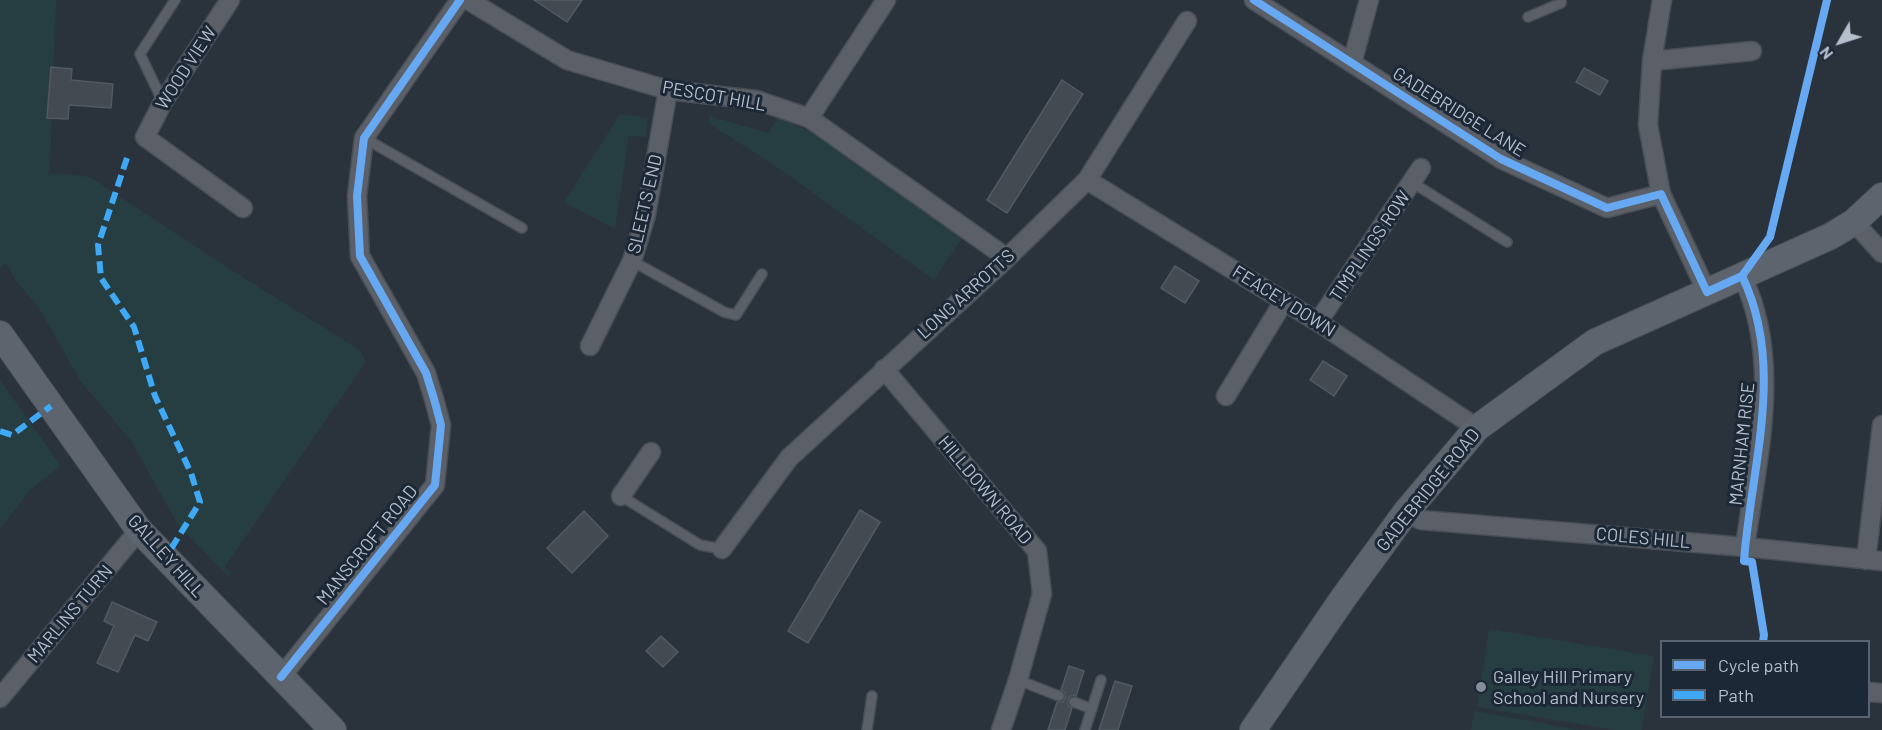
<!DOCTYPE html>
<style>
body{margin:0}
#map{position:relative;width:1882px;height:730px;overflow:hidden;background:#2a323b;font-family:Barlow,sans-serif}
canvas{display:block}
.legend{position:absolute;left:1660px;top:640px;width:210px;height:78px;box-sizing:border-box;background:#1c2836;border:2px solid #596472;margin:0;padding:8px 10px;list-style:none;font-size:18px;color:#b4becc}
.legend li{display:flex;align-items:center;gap:12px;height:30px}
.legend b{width:30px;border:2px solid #596472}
.north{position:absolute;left:1810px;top:12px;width:60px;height:60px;-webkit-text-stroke:4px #1c2836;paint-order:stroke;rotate:231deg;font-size:16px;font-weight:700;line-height:24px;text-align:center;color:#b4becc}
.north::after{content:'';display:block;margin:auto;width:21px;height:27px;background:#b4becc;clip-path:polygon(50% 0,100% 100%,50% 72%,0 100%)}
</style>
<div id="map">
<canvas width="1882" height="730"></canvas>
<ul class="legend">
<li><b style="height:8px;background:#66a8f1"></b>Cycle path</li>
<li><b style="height:8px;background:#3fa9f5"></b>Path</li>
</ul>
<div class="north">N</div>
</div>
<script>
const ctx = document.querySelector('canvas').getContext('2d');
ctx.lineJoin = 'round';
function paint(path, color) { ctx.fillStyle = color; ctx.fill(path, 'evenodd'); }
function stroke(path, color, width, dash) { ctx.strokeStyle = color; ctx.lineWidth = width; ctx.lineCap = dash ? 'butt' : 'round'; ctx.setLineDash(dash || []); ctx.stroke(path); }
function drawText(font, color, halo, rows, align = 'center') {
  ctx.font = font + ' Barlow,sans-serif'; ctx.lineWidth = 6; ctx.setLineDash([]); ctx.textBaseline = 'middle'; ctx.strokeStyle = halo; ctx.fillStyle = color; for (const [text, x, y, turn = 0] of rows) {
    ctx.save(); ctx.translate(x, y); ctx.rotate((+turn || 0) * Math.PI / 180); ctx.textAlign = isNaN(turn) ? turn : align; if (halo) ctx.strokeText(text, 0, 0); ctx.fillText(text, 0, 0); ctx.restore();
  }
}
const green = new Path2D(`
 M0 0H58L56 2 50 168 48 174 56 173 90 177 236 273 360 350 367 364 365 363 225 567 232 572 229 577 178 525 131 441 81 382 39 308 16 281 6 263 0 268Z
 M620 114 648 118 646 137 629 136 615 229 564 202Z
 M710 116 768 133 778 117 829 140 965 234 934 280 774 165 708 123Z
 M0 380 61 466 31 489 0 529Z
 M1489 629 1654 656 1642 730H1614L1477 707Z
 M1474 711 1580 730H1471Z`);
const building = new Path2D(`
 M534 0H582L567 22Z
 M51 67 72 69 71 80 113 84 111 108 69 105 68 119 47 118Z
 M1584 68 1608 81 1600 95 1576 82Z
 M1062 80 1083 94 1007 213 987 200Z
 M1175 266 1199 281 1185 303 1161 288Z
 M1323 361 1347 376 1334 396 1310 380Z
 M860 510 880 522 808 643 788 631Z
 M584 511 608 536 572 573 547 548Z
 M112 602 157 622 148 641 135 635 118 672 97 663 114 626 104 621Z
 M661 636 678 652 663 667 646 651Z
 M1069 666 1084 671 1076 696H1070L1068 700V706L1072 708 1065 730H1048L1057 702H1063L1065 698V692L1061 690Z
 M1115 681 1132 686 1118 730H1099Z`);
const lane = new Path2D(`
 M1528 17 1561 3V0
 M163 102 140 54 175 0
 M364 138 522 228
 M1413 183 1507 242
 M632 261 724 312 736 315 762 274
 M621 496 700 545 722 549
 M1018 680 1059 696
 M1074 702 1092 709
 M867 730 872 696
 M1085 730 1101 680`);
const street = new Path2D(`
 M230 0 163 102 145 137 243 208
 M468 0 567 60 668 90 756 100 809 118 1007 258
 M1254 0 1501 159 1607 208 1661 194
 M1662 0 1652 61 1648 125 1661 194 1707 292
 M1652 61 1752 51
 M1352 63 1369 0
 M809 118 886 0
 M1087 180 1318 322 1477 428
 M1854 222 1882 253
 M1742 276C1783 361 1757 458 1745 547
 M1318 322 1421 168
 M590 346 632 261 646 215 668 90
 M884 369 1037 551 1042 594 1018 680 1001 730
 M1226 396 1284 301
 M621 496 651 452
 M1406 512 1421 520 1745 547 1882 561
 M722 549 789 458 1007 258 1087 180 1187 21
 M1866 560 1882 425
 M281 677 435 485 441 425 434 399 426 373 360 256 357 196 364 138 460 0
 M1868 692 1882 693
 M0 698 139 530`);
const secondary = new Path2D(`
 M0 334 139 530 333 730
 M1253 730 1344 597 1406 512 1477 428 1595 342 1831 236 1854 222 1882 196`);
const quiet = new Path2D(`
 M127 158 98 245 101 278 134 327 155 396 191 473 200 502 166 557
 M0 431 12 435 51 406`);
const cycleway = new Path2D(`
 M1254 0 1501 159 1607 208 1661 194 1707 292 1742 276 1770 237 1827 0
 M1742 276C1786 367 1751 466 1744 561L1752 562 1764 635 1763 642
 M281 677 435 485 441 425 434 399 426 373 360 256 357 196 364 138 460 0`);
const markers = [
 [1481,687,6,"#848d99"]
];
const streetNames = [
 ["WOOD VIEW",186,68,-57],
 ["PESCOT HILL",714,96,10],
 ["GADEBRIDGE LANE",1459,112,32],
 ["SLEETS END",645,204,-77],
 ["TIMPLINGS ROW",1370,246,-56],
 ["LONG ARROTTS",966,294,-42],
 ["FEACEY DOWN",1284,301,32],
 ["MARNHAM RISE",1742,444,-84],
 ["HILLDOWN ROAD",985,490,50],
 ["GADEBRIDGE ROAD",1428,490,-51],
 ["COLES HILL",1643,538,5],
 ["MANSCROFT ROAD",367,545,-51],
 ["GALLEY HILL",166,556,48],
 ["MARLINS TURN",70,614,-50]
];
const poiNames = [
 ["Galley Hill Primary",1493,677],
 ["School and Nursery",1493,698]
];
paint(green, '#263e42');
paint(building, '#434a52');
stroke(building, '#525962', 1.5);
stroke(lane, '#484e55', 12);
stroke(street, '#484e55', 21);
stroke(secondary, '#484e55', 28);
stroke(lane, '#5b6068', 9);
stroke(street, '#5b6068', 18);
stroke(secondary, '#5e646d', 26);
stroke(quiet, '#3fa9f5', 6, [12, 6]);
stroke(cycleway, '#66a8f1', 8);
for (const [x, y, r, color] of markers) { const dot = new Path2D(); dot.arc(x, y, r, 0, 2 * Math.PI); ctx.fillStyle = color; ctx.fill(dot); stroke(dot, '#1c2836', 2); }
drawText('18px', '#b4becc', '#1c2836', streetNames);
drawText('18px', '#b4becc', '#1c2836', poiNames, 'left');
</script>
